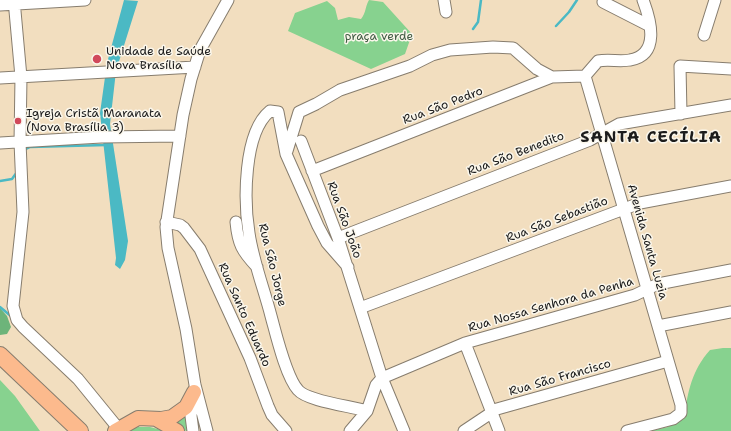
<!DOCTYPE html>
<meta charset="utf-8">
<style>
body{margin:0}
canvas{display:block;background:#f2debf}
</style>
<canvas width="731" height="431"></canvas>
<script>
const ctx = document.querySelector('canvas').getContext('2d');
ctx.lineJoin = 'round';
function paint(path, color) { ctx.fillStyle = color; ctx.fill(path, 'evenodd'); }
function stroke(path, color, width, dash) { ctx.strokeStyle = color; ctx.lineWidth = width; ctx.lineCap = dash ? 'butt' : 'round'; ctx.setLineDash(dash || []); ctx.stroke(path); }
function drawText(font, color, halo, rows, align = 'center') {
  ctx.font = font + ' "Shantell Sans",sans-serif'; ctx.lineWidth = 3; ctx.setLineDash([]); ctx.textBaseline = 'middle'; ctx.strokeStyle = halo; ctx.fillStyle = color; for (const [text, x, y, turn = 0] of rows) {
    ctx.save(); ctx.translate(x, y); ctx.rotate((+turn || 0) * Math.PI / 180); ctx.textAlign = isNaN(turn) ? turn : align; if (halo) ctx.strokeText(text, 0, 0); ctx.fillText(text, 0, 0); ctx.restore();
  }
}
const green = new Path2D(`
 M369 0 383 2 412 34 405 54 371 69 288 31 295 13 327 1 335 8 338 20 349 17 361 19C366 13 365 7 369 0Z
 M723 348H731V431H650L668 427 684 417C688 391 692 370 710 350Z
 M0 380 15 396 40 431H0Z
 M187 409 189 431H186L173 420Z
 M138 427H150L165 431H128Z`);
const forest = new Path2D(`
 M0 308 7 316 11 327 7 334 0 335Z`);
const water = new Path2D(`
 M124 0 138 1 116 71 110 124 128 241 125 260 120 269 115 265 116 258 100 113 107 63Z`);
const stream = new Path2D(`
 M556 26 569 12 577 0
 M473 29 478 22 481 0
 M24 150 30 147 106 145
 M0 181 12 179 17 172
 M0 307 12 317`);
const minor = new Path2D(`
 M14 0 21 77 20 142 23 212 13 306 17 320 23 327 78 379 118 428
 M444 0 446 12
 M603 2 650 26
 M0 5 85 0
 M704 35 715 0
 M585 76 681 405V413L673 419 627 431
 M585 76 598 61C609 59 620 62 630 60 660 55 651 21 643 0
 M0 78 195 67
 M681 114 680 66 731 69
 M301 141 338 238 382 378 404 431
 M0 143 101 137 180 136
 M287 151 299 112 316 104 340 90 410 66 432 55 450 50 493 47 513 48 537 69 552 77
 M312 171 552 77 585 76
 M166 222 180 225 184 228 200 249 250 358 268 406 272 415 286 431
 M236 222C238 244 242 251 257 267
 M338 238 590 140 619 124 731 105
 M348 267 327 243 318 226 286 154 278 112 270 111C243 133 244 202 249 233 253 261 264 289 271 316 276 334 286 377 298 390 307 401 350 406 367 411
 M360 308 640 203 731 186
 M658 326 731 312
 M465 343 499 431
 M193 397 191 416 193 431
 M207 431 195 385 186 329 168 248 166 227 183 115 191 79 200 50 228 0
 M350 431 367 411 376 385 382 378 465 343 635 295 658 284 731 270
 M464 431 497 409 668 361`);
const major = new Path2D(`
 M156 419 177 431
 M115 431 138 418 161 419 172 417 186 407 194 392`);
const highway = new Path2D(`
 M0 355 80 431`);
const markers = [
 [97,59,5,"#d1495b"],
 [18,121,4,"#d1495b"]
];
const parkNames = [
 ["praça verde",379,37]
];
const poiNames = [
 ["Unidade de Saúde",106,52],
 ["Nova Brasília",106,66],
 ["Igreja Cristã Maranata",26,114],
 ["(Nova Brasília 3)",26,128]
];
const streetNames = [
 ["Rua São Pedro",443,106,-21],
 ["Rua São Benedito",516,154,-21],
 ["Rua São João",344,220,70],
 ["Rua São Sebastião",557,220,-21],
 ["Avenida Santa Luzia",647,242,74],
 ["Rua São Jorge",272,265,76],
 ["Rua Nossa Senhora da Penha",551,305,-16],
 ["Rua Santo Eduardo",244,315,66],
 ["Rua São Francisco",560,378,-16]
];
const districtNames = [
 ["SANTA CECÍLIA",651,138]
];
paint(green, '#87d28f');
paint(forest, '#6db47a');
paint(water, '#4bb9c4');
stroke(stream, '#4bb9c4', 2.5);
stroke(minor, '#877d6e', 13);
stroke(major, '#877d6e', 16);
stroke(highway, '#877d6e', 18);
stroke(minor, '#fff', 11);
stroke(major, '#fcba8d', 14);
stroke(highway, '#fcba8d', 16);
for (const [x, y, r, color] of markers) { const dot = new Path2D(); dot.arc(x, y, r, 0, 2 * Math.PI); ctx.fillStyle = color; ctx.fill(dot); stroke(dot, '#fbf7ec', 1.5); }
drawText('12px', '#415c44', '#fbf7ec', parkNames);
drawText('12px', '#1c1c1c', '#fbf7ec', poiNames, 'left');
drawText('12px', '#1c1c1c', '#fbf7ec', streetNames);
ctx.letterSpacing = '1px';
drawText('bold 16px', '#1c1c1c', '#fbf7ec', districtNames);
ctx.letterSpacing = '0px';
</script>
